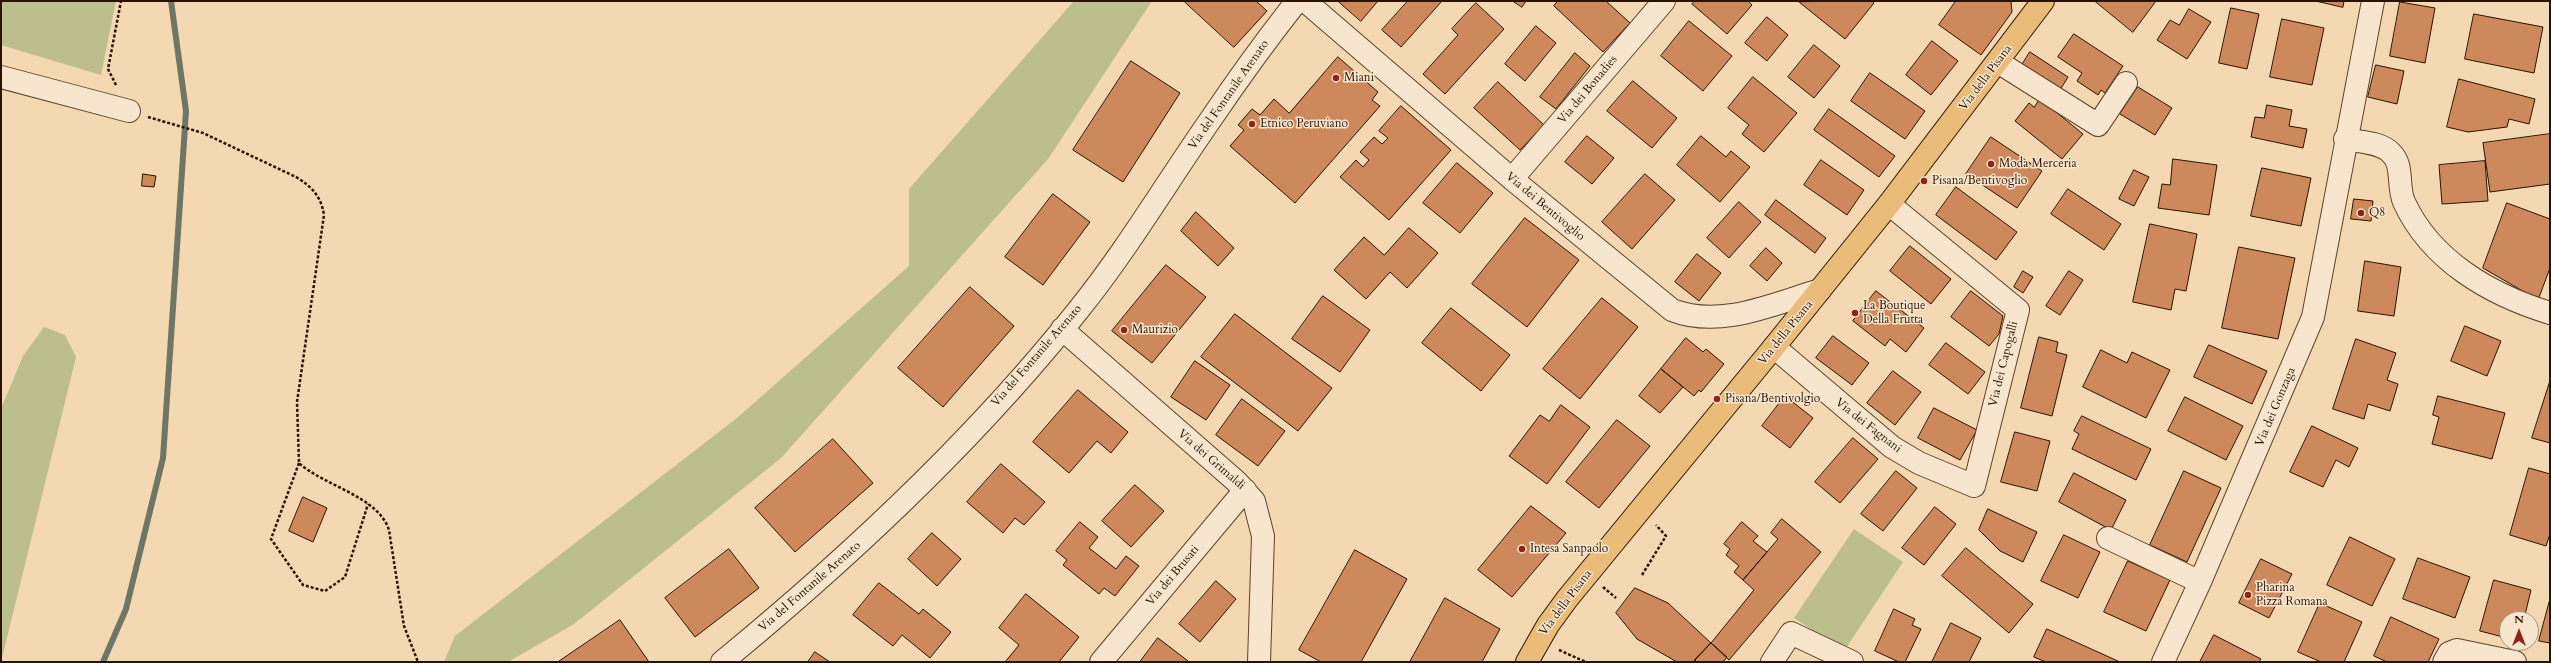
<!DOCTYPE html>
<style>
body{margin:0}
#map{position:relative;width:2551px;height:663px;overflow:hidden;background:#f3d8b2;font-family:Cardo,serif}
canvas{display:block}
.frame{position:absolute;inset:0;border:2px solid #2b1100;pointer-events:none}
.north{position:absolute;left:2499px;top:611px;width:40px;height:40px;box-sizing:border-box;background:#f7e6cd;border:1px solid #a5917b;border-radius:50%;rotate:0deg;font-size:11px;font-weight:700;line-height:16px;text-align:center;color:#2b1100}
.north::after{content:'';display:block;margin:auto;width:14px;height:18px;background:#8f2418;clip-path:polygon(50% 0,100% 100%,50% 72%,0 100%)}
</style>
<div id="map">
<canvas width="2551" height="663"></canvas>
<div class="frame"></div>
<div class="north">N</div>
</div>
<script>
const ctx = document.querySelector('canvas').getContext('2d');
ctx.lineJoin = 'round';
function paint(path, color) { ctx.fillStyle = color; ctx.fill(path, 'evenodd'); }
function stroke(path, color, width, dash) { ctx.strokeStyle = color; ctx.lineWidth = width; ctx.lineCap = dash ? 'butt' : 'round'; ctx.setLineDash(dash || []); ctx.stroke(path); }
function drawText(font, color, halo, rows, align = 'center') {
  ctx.font = font + ' Cardo,serif'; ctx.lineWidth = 3; ctx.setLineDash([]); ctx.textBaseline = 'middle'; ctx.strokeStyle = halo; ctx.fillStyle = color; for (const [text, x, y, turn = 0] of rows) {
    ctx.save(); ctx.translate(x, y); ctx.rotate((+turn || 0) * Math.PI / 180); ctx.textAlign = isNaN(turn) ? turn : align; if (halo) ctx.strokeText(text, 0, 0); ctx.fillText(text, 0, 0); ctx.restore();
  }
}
const green = new Path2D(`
 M1 1H116L101 75 1 45Z
 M1074 1H1152L1048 159 781 458 574 624 508 662H444L455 636 737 418 909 266V189Z
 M44 327 65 335 76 357 1 662V409L23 356Z
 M1854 529 1903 562 1844 651 1794 618Z`);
const stream = new Path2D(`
 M103 662 126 609 163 458 186 111 171 1`);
const building = new Path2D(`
 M1184 1H1256L1267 11 1234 47Z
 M1338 1H1378L1361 21Z
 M1408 1H1442L1401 47 1382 30Z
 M1513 1H1526L1522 7Z
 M1558 1H1606L1630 23 1603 52 1554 6Z
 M1695 1H1748L1752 5 1727 34 1692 4Z
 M1872 1 1874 3 1845 39 1799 2Z
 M1956 1H2011L2012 12 1981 55 1939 25Z
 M2095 1H2156L2133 32Z
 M2316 1H2344L2343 7Z
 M2400 2 2435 8 2425 63 2390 56Z
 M1476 3 1504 29 1445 94 1423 74 1458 35 1452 29Z
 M2231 8 2259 14 2247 69 2219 63Z
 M2189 9 2211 22 2187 59 2157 40 2170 20 2179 25Z
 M2474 14 2543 27 2534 73 2465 59Z
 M1767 17 1788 35 1767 61 1745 43Z
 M2282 19 2324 28 2312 85 2270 77Z
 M1689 21 1732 56 1703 91 1661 56Z
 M1536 26 1556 43 1525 81 1505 64Z
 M2074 34 2123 66 2105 93 2101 90 2098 95 2077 81 2082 73 2058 57Z
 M1932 41 1958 61 1931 95 1906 75Z
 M1814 45 1840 66 1814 98 1788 77Z
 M2030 52 2068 77 2060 90 2022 65Z
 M1575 53 1590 66 1556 109 1540 97Z
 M1338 57 1378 92 1372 100 1380 106 1295 203 1230 146 1244 130 1238 125 1252 109 1260 115 1274 99 1289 113Z
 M1131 61 1180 93 1123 182 1073 150Z
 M2376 65 2404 71 2397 104 2368 97Z
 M1870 73 1925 111 1905 139 1851 101Z
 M1753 77 1797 113 1764 152 1742 134 1749 125 1728 108Z
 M2459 79 2535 99 2529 124 2509 119 2507 127 2468 132 2447 127Z
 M1633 81 1677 118 1652 148 1607 111Z
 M1498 82 1544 125 1520 150 1474 108Z
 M2138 87 2172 108 2155 135 2120 114Z
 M2040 99 2083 134 2062 159 2015 121 2029 103 2034 107Z
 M2267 105 2292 110 2289 126 2307 129 2303 148 2251 137 2255 117 2264 118Z
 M1401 106 1451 150 1389 220 1340 177 1356 160 1363 167 1369 160 1360 152 1374 137 1382 144 1388 138 1379 131Z
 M1829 109 1895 156 1879 177 1814 130Z
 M2550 134V184L2490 192 2483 143Z
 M1587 136 1614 158 1592 184 1565 162Z
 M1701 136 1726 157 1731 151 1750 167 1720 202 1677 165Z
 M1991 137 2042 171 2017 208 1966 174Z
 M2173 159 2217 165 2209 215 2158 208 2162 184 2170 185Z
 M1821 160 1864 190 1847 215 1804 185Z
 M2485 161 2488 201 2442 204 2439 165Z
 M1457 163 1493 193 1460 233 1423 203Z
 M2262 168 2311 178 2301 226 2251 216Z
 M2134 170 2149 177 2134 206 2119 199Z
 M143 174 156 176 154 187 142 186Z
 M1645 174 1675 200 1632 249 1602 222Z
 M1956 187 2017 232 1996 260 1936 215Z
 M2068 189 2121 224 2104 250 2051 214Z
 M1053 194 1090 222 1043 285 1005 257Z
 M2354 199 2373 201 2371 221 2351 219Z
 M1776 200 1826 238 1815 253 1765 215Z
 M1739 202 1761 222 1729 258 1707 238Z
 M2507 203 2550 219V268L2538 300 2483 268Z
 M1196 212 1234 248 1218 266 1181 231Z
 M1525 218 1579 260 1527 327 1472 284Z
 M2150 224 2197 234 2186 291 2175 289 2171 310 2133 302Z
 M1409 228 1438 253 1407 288 1390 272 1366 299 1334 270 1364 237 1384 255Z
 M1910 246 1951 279 1931 304 1890 271Z
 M2239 247 2295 258 2278 339 2222 328Z
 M1766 248 1782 263 1767 281 1750 266Z
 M1697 254 1721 273 1699 301 1675 282Z
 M2365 261 2401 267 2394 316 2358 311Z
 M1166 265 1206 297 1152 363 1112 331Z
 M2023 271 2033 277 2023 293 2014 287Z
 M2069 271 2083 280 2060 315 2046 306Z
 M970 287 1014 326 943 407 898 368Z
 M1876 291 1924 328 1906 352 1890 339 1885 346 1853 321Z
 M1971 291 2003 316 1999 334 1989 346 1951 317Z
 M1323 296 1370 330 1340 372 1292 339Z
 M1602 298 1638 327 1580 399 1543 369Z
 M1451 308 1510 355 1481 391 1422 343Z
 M1235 314 1332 388 1298 431 1201 357Z
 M2465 326 2501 341 2487 376 2451 361Z
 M1833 336 1869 363 1852 385 1816 358Z
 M2039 337 2058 342 2056 352 2067 355 2052 416 2021 408Z
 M1686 338 1703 352 1706 349 1724 364 1701 392 1699 390 1694 396 1661 369Z
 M2356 339 2396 353 2387 380 2398 384 2390 411 2368 404 2364 419 2333 409Z
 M1946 343 1985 372 1968 394 1929 365Z
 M2209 345 2267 371 2252 404 2194 377Z
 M2101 350 2127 363 2132 352 2170 370 2146 418 2083 387Z
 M1195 361 1230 385 1206 420 1171 397Z
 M1661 369 1683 387 1660 413 1639 396Z
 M1893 371 1921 392 1895 425 1867 403Z
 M2550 381V443L2532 438Z
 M1078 390 1128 432 1111 453 1097 441 1069 473 1033 442Z
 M1785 396 1813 418 1790 448 1762 426Z
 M2438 396 2505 413 2492 459 2432 444 2439 417 2433 415Z
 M2185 397 2243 426 2226 460 2168 431Z
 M1242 399 1285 431 1258 466 1216 435Z
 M1561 405 1590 427 1547 484 1509 456 1540 415 1549 421Z
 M1934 408 1977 430 1960 460 1918 438Z
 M2082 416 2151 449 2136 480 2072 449 2079 434 2074 431Z
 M1617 420 1650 446 1599 508 1566 482Z
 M2312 426 2358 448 2349 467 2336 460 2323 487 2290 472Z
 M2015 432 2050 441 2037 491 2001 482Z
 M1853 438 1878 459 1840 503 1815 482Z
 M833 439 873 483 795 552 755 508Z
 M1001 464 1045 502 1024 525 1015 518 1003 533 967 502Z
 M2529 468 2550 474V534L2546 546 2510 535Z
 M1896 471 1917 488 1883 531 1861 514Z
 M2184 471 2221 488 2187 562 2150 545Z
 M2074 473 2126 500 2111 530 2059 502Z
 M1135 485 1164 511 1131 547 1102 521Z
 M303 497 327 508 313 542 289 531Z
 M1531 506 1566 533 1512 597 1478 570Z
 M1935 507 1956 524 1924 565 1902 548Z
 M1988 509 2037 532 2023 562 2000 551 1979 530Z
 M1782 519 1821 552 1729 660 1711 643 1754 590 1743 580 1778 539 1771 533Z
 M1080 522 1098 537 1089 548 1116 569 1126 556 1139 566 1115 596 1104 588 1099 594 1063 565 1067 560 1056 551Z
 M1742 522 1758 536 1753 541 1767 552 1743 580 1734 572 1739 566 1726 555 1730 549 1724 544Z
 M932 533 961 559 937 586 908 559Z
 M2064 535 2100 552 2078 598 2041 581Z
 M2350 537 2395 559 2372 606 2327 585Z
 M1966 548 2033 604 2009 633 1942 576Z
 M729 549 759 588 695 637 665 598Z
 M1355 550 1407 579 1361 662H1321L1299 650Z
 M2418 558 2470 577 2455 618 2403 599Z
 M2261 559 2292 574 2269 618 2239 603Z
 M2128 561 2170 580 2146 631 2104 612Z
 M2494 580 2531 590 2524 619H2507V638L2480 631Z
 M1216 581 1236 599 1200 642 1179 624Z
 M879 583 919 614 923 609 951 632 930 658 902 635 893 646 853 615Z
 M1635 588 1668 603 1711 643 1693 662H1677L1637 639 1616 613Z
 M1026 594 1079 637 1059 662H1005L1019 645 999 628Z
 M1445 598 1500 629 1482 662H1410Z
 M2550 599V643L2539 641Z
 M2320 603 2362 622 2344 662H2321L2298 652Z
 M1894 609 1915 619 1912 625 1921 629 1905 662H1899L1875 651Z
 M2391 617 2439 639 2428 662H2387L2374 656Z
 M620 620 649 662H558Z
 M1951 623 1981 638 1969 662H1932Z
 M2047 629 2120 662H2046L2034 657Z
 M2214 635 2261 659 2259 662H2200Z
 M1158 638 1188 661 1187 662H1140Z
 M1711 643 1727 657 1723 662H1697L1695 660Z
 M815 652 830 662H808Z`);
const path = new Path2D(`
 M116 85 108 69 121 1
 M148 117 203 133 296 177C312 187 321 196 324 215L297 402 299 463C324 486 378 496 389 530L404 626 418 662
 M299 463 271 539 303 585 325 591 345 577 368 504
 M1642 575 1666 536 1656 525
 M1603 587 1616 598
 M1559 650 1586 662`);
const minor = new Path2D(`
 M1305 1 1512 179 1672 310C1720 329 1773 304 1820 290
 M1998 62 2098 125 2126 83
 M1 77 129 111
 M2345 139C2360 142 2381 142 2391 153 2404 165 2397 186 2404 202 2431 261 2491 295 2550 313
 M1512 179 1664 1
 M1062 329 1237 482 1254 501 1263 536 1259 662
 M1774 347 1892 447 1919 463 1974 486 2018 310 1889 204
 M2108 538 2200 582
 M722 662C851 556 976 439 1080 308 1128 248 1167 182 1211 119 1238 79 1267 39 1297 1
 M1101 662 1245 490
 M1772 662 1791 633 1852 662
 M2163 662 2200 582 2313 317 2373 1
 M2444 662 2449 653 2457 650 2515 662`);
const major = new Path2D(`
 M1527 662 1548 625 1567 599 1774 347 1889 204 2043 1`);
const markers = [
 [1336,78,4,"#8f2418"],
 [1252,124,4,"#8f2418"],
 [1991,164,4,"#8f2418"],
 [1924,181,4,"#8f2418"],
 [2361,213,4,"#8f2418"],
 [1855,313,4,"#8f2418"],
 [1124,330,4,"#8f2418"],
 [1717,399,4,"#8f2418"],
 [1522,549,4,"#8f2418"],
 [2248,595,4,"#8f2418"]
];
const poiNames = [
 ["Miani",1344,78],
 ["Etnico Peruviano",1260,124],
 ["Moda Merceria",1999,164],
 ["Pisana/Bentivoglio",1932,181],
 ["Q8",2369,213],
 ["La Boutique",1863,306],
 ["Della Frutta",1863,320],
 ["Maurizio",1132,330],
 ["Pisana/Bentivolgio",1725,399],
 ["Intesa Sanpaolo",1530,549],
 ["Pharina",2256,588],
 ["Pizza Romana",2256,602]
];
const streetNames = [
 ["Via della Pisana",1986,78,-53],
 ["Via dei Bonadies",1588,90,-50],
 ["Via del Fontanile Arenato",1229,95,-55],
 ["Via dei Bentivoglio",1545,207,40],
 ["Via della Pisana",1786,333,-51],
 ["Via del Fontanile Arenato",1037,356,-49],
 ["Via dei Capogalli",2004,364,-76],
 ["Via dei Gonzaga",2276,407,-67],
 ["Via dei Fagnani",1868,426,38],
 ["Via dei Grimaldi",1211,460,41],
 ["Via dei Brusati",1173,576,-50],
 ["Via del Fontanile Arenato",810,587,-41],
 ["Via della Pisana",1566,603,-53]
];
paint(green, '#bcbe8b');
stroke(stream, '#6e7667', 6);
paint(building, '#cd895c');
stroke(building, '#2b1100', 1);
stroke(minor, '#5d432c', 24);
stroke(major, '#2b1100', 24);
stroke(path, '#2b1100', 2.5, [3, 2]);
stroke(minor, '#f7e6cd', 22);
stroke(major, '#eabc79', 22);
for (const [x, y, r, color] of markers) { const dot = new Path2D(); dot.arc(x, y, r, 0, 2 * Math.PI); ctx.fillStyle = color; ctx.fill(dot); stroke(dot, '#f7e6cd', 1.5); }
drawText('12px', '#2b1100', '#f7e6cd', poiNames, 'left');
drawText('12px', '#2b1100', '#f7e6cd', streetNames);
</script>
